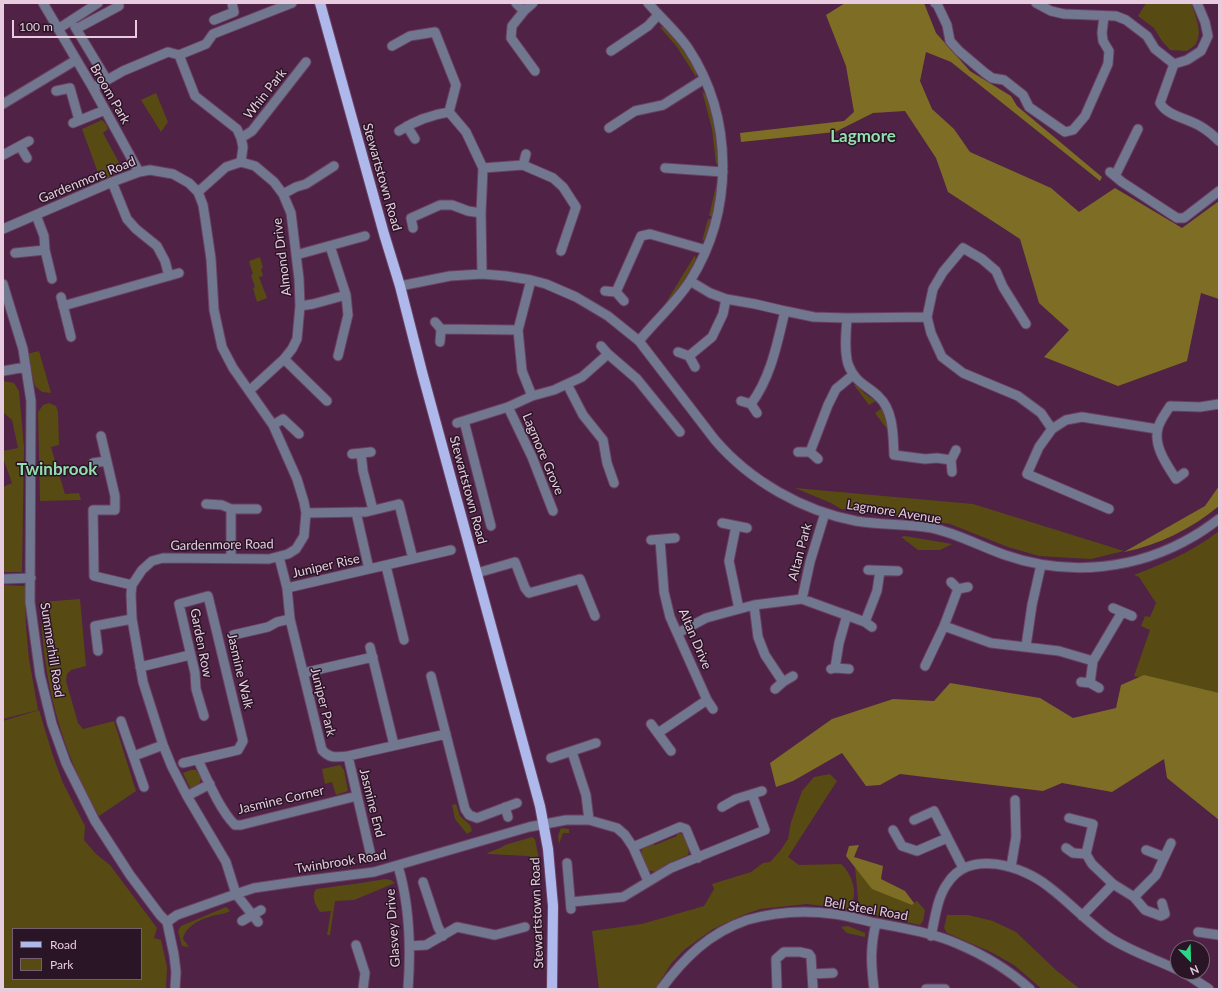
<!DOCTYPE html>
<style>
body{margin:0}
#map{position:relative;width:1222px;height:992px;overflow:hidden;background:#4f2246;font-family:Lato,sans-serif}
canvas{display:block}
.frame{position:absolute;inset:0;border:4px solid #e7cbdf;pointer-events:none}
.legend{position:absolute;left:12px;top:928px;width:130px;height:52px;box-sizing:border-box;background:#291525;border:1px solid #755e6f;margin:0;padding:5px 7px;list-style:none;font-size:12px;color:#e7cbdf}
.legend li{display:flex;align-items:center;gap:8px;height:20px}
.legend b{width:20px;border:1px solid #755e6f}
.north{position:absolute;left:1170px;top:940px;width:40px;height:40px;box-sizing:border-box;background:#291525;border:1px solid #755e6f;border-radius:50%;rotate:157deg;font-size:11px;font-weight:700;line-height:16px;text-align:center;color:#e7cbdf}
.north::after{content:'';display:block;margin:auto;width:14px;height:18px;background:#28d885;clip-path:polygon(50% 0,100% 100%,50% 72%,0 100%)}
.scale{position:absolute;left:12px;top:20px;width:125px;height:18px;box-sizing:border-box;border:2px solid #e7cbdf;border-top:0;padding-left:5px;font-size:12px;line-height:14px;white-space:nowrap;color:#e7cbdf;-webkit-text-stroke:3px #291525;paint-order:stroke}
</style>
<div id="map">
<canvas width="1222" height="992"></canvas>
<div class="frame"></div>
<ul class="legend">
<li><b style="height:5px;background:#aeb8ea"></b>Road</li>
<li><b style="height:11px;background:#574b13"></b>Park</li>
</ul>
<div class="north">N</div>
<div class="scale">100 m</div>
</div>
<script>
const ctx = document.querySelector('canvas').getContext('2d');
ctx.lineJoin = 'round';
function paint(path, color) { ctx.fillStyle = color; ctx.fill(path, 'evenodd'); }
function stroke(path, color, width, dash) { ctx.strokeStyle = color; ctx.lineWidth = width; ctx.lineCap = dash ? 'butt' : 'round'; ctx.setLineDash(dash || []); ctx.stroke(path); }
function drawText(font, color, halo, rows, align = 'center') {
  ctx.font = font + ' Lato,sans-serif'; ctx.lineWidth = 3; ctx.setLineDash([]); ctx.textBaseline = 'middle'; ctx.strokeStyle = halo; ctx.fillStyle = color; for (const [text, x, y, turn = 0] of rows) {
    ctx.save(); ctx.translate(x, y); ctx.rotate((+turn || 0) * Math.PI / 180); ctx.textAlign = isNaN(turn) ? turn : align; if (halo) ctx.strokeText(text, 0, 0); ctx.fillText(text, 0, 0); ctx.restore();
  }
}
const green = new Path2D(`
 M1146 3H1191C1195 15 1204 33 1195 45 1193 47 1189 49 1187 51L1170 50 1162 41 1154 28 1138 16Z
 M659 26 665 28 678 43 697 71 696 77 677 47Z
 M702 91 707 96 717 132 719 162 716 164 712 129Z
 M156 93 168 122 161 132 141 100Z
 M102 120 106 124 108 129 103 133 123 170 101 181 82 129Z
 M717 181 718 184 713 216H709Z
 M708 219H712L705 239 702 241Z
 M695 255 696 261 678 290 666 305 665 304Z
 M260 257 263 268 261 269 263 276 259 277 267 298 257 302 253 288 255 287 251 275 253 274 249 261Z
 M39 351 51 393 42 392 35 386 27 354Z
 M3 381 14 383 19 391 24 447 22 572H3V487L12 483 3 458V451L18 448 12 420 3 412Z
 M856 384 865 394 876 401 869 405 854 385Z
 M49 403 56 406 58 411 59 445 51 447 65 494 79 493 81 500 40 501 38 412 43 405Z
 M882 408 888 426 887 429 875 413Z
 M795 488 973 504 1124 551 1091 559 1039 556 1008 547 950 524 870 511 841 509 831 503Z
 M1219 531V694L1134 676 1150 630 1141 626 1145 616 1150 617 1156 603 1139 577 1134 575C1165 563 1192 552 1219 531Z
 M905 536 952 544 940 550H918L901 537Z
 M3 585 25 586 26 627 29 659 38 710 3 719Z
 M80 599 86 666 71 670 67 674 66 681 78 723 83 729 114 721 136 791 99 816C61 752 41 675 41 602Z
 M39 710 53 756 63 783 85 826 84 840 96 854 110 865 157 928 154 938 161 940 167 967 166 989H3V721ZM13 929H141V979H13Z
 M340 765 344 770 348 791 336 795 332 782 325 784 322 769Z
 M191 770H196L201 778C200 784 197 787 190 788L183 773Z
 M830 774 837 781 788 857 799 865 841 864C852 873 861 899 847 909L807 904 760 909 743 915 713 929 684 950 671 964 655 989H599L592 931 642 924 704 906 714 889 712 884 751 872 763 863 770 862 780 851 788 839 791 822 802 791 814 777Z
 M456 804 460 816 470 825 472 831 467 834 455 819 452 805Z
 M561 828 569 829V833H563L559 844 558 836Z
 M677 833C686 833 691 847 688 855L665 865 659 871 655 872 648 870 641 855 642 848 651 843 655 845 677 836Z
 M532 837 535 839 539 860 528 856 488 854 487 853 500 848 505 845Z
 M855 867 912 904 917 901 925 910 923 921 920 925 861 912 859 909Z
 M385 879 391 880 395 883 354 900 335 901 330 935H327L331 911 320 912C315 905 311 896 316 889L361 883Z
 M226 907 230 911C223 915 216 914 209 917 199 920 185 927 183 939L189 947 182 946 178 931 181 926Z
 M947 915H968L993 921 1016 932 1057 971 1080 989H1042L1014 965 991 952 947 933 944 928Z
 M848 926 865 933V937L847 933 841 927Z`);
const forest = new Path2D(`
 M845 3H924L936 33 970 71 1011 96 1017 106 1102 177 1100 181 951 62 926 52 920 81 932 109 954 129 970 152 1051 188 1079 212 1115 188 1182 228 1219 201V299L1201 293 1187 361 1118 386 1044 357 1069 330 1039 303 1020 239 948 192 936 158 905 111 873 113 835 132 741 142 740 133 844 121 854 112 846 66 826 15Z
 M1219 486V506C1191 529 1159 545 1124 552L1205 506Z
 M1144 675 1219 693V820L1167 778 1164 759 1112 792 1062 783 1043 791 900 774 880 785 866 786 842 753 793 781 776 787 770 763 832 719 893 699 934 701 950 683 1040 698 1073 718 1116 708 1121 685Z
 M859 845 854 857 883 866 881 879 905 891 914 903 912 905 872 889 846 856 849 846Z`);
const minor = new Path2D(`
 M43 3 93 88 139 172
 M516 3 524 11 533 3
 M935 3 937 4 947 25 950 41 959 51 985 73 992 78 1004 80 1023 95 1029 107 1065 132 1073 130 1085 116 1108 64 1109 51 1103 41 1102 33 1104 16
 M1036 3 1051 11 1064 14 1116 16 1126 20 1147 36 1155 49 1174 64
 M524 11 512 26 511 38 535 71
 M214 20 234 12 232 3
 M75 27 107 80
 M58 29 98 3
 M76 29 119 6
 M392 46 410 36 435 32 456 85 449 112
 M611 51 648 26 658 15
 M1174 64 1160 103C1167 116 1187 118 1200 126 1207 130 1213 135 1219 141
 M1174 64 1187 60 1201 51 1208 36 1205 22 1197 3
 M93 88 123 71 168 52 179 55
 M56 91 70 88 79 120
 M3 104 76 60
 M73 123 105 110
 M407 126 415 139
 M609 128 635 111 663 105 704 79
 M399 131C416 120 430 115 449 112L466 132 483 168 481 213 482 274
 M241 138 252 131 306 62
 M20 146 27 158
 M3 155 29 141
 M241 162 243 147 241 138 237 129 195 96 179 55 206 44 213 34 292 3
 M523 165 526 154
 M483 168 523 165 553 178 563 187 576 207 561 251
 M665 168 723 172
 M1110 172 1122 182 1177 218H1184L1219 191
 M1115 176 1138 129
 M112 182 127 219 136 229 157 246 165 261 169 276
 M198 192 226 167 241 162 255 166 274 182 283 194 291 213 299 279 300 306 297 339 292 349 284 359 249 391
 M283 194 296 187 306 184 334 166
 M36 215 44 236 45 250 52 279
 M413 228 411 218 440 205H452L468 211 481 213
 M3 229 112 182 139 172 150 170 173 174 189 183 198 192 203 205 205 218 211 259 214 310 222 347 233 368 273 425 297 479 304 502 306 513 304 536 296 549 288 554 269 559 163 558 152 561 142 570 132 585 131 594 132 619 143 682 163 745 172 767 187 796 226 862 236 894 258 922
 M330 246 346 295 348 315 338 356
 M15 253 45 250
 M296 255 365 236
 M531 280 518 330 522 371 532 396
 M690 281 710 293 726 299 755 304 785 311 814 317 847 318 927 317
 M3 284 23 349 31 401 30 602 40 675 52 724 66 763 95 821 130 875 160 915 167 922 174 955 176 972 175 989
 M400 286 450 276 482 274 506 276 531 280 546 284 576 297 608 316 639 341 715 440C750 481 803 511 856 521 881 525 907 524 932 528 956 533 982 547 1005 555 1068 577 1137 570 1194 536 1203 531 1211 525 1219 519
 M605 291 616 292 624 301
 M616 292 641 236 650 234 706 250
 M61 297 71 337
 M63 306 179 273
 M300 306 313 304 346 295
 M847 318C846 332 844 350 848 364 855 383 867 385 879 397 894 411 893 437 894 455L925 459 937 458 951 460
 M435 322 441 329 440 342
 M1026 324 1003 287 996 271 982 259 963 248 943 272 933 289 927 317 931 333 942 357 963 373 1018 396 1041 413 1052 429
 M441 329 518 330
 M639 341C655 321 676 303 690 281 734 211 734 118 688 48 677 32 661 18 648 3
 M601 346 608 354 637 379 680 432
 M678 352 689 356 695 367
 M689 356 712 337 723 314 726 299
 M284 359 327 401
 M3 371 26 367
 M567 384 583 415 603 440 607 463 614 483
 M741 401 751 404 757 413
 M751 404C771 377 777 344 785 311
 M508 407 532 457 553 511
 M464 421 491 526
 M457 423 508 407 532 396 554 390 582 377 608 354
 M273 425 283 419 299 434
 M101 436 115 496V510H93L94 576 132 585
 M798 452H810L818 459
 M810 452 828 405 836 389 853 375
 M361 453 363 471 373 510
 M352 454 371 452
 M93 463 106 461
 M952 472 951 460 956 450
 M1184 473 1176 479C1167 465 1153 446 1158 428 1160 420 1166 413 1170 406L1200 407 1219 404
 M206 504 222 505 231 509H257
 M1109 509 1027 474 1039 447 1052 429 1066 420 1082 417 1157 429
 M356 512 369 569
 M306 513 366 512 399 504 413 559
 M722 523 747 528
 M736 526 729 561 739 609
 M651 540 675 538
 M660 540 664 592 670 617 707 700 713 709
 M279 557 287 588 290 619 322 750C330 759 336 757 348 756L446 734
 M231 558V509
 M386 566 404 640
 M868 570 898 571
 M477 573 515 562 525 588 529 593 580 579 595 616
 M3 579 31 578
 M951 582 958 589 968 587
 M287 588 451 550
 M802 599 810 562 825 513
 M754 605 758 637 765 655 783 682
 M1113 608 1132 616
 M865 622 877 591 880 571
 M944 626 991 643 1059 651 1093 661
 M678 633 706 618 739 609 754 605 802 599 865 622 872 627
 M233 635 268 627 277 622 290 619
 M1026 646 1032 605 1041 565
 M370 647 394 745
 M98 651 95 626 132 619
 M925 666 944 626 958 589
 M140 667 190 655
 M835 668 839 643 847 615
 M831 669 835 668 849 669
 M303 673 373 657
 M431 676 465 809 469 815 477 818 517 803
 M1081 682 1090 683 1099 688
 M1090 683 1093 661 1122 612
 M775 689 783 682 793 676
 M121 721 144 787
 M651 724 671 751
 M658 733 707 700
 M572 752 586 795 589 820
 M134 756 163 745
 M348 756 371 856
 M551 758 596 743
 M198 760C207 779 220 810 235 825H241L357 796
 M183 763 238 750 243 741 208 596 179 604 195 673 196 689 204 716
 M187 796 210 784
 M505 807 508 817
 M722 807 736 799 762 791
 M1069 818 1093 824 1086 854 1092 864 1113 884 1134 897 1145 910 1161 916 1165 914 1162 903
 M914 820 934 811 963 868
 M893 830 902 846 917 851 947 838
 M633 847 680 827 686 829 698 858
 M1066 848 1073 853 1086 854
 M1146 850 1164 857
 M567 863 571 909
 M398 866C410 906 411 948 408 989
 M1011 867 1016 837 1015 800
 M423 882 438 927 443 936
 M1134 897 1156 875 1171 843
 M571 902 623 897 671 868 765 830 752 794
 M1082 916 1113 884
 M242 921 261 910
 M167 922 177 915 236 894 254 888 302 881 374 872 529 827 566 820H589L617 828 625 835 633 847 648 881
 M1198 932 1219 935
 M931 936C935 919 937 898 947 884 969 848 1023 866 1049 887 1069 902 1086 921 1107 936 1127 950 1155 959 1178 970
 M356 945 365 973 363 989
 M410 946 426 945 457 927 495 935 525 927
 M1183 972 1209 989
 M812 974 833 973
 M661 989C684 958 709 933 747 920 775 912 805 910 834 914 849 916 862 920 876 923 903 928 933 933 958 944 984 955 1009 970 1030 989
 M777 989 776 959 784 952H800L809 954 811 957 813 989
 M874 989C871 964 870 948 876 923
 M926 989H945`);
const major = new Path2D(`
 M320 3 384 234 400 286 422 372 540 806 548 849 553 906 552 989`);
const streetNames = [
 ["Broom Park",110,94,60],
 ["Whin Park",265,94,-52],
 ["Stewartstown Road",382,177,74],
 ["Gardenmore Road",87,180,-22],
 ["Almond Drive",282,257,-97],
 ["Lagmore Grove",543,454,67],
 ["Stewartstown Road",468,490,75],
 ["Lagmore Avenue",894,512,9],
 ["Gardenmore Road",222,545,-1],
 ["Altan Park",800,552,-75],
 ["Juniper Rise",326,566,-13],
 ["Altan Drive",695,639,67],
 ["Garden Row",201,643,79],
 ["Summerhill Road",52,650,81],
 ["Jasmine Walk",240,671,77],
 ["Juniper Park",323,702,76],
 ["Jasmine Corner",281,800,-13],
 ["Jasmine End",372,803,76],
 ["Twinbrook Road",341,862,-9],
 ["Bell Steel Road",866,909,10],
 ["Stewartstown Road",537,913,-92],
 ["Glasvey Drive",393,928,-94]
];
const districtNames = [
 ["Lagmore",863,137],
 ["Twinbrook",57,470]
];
paint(green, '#574b13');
paint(forest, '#7e6e25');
stroke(minor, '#6a4062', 11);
stroke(major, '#6a4062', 12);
stroke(minor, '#727790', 9);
stroke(major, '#aeb8ea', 10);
drawText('13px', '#e7cbdf', '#291525', streetNames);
drawText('bold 17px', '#93deaf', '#291525', districtNames);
</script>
